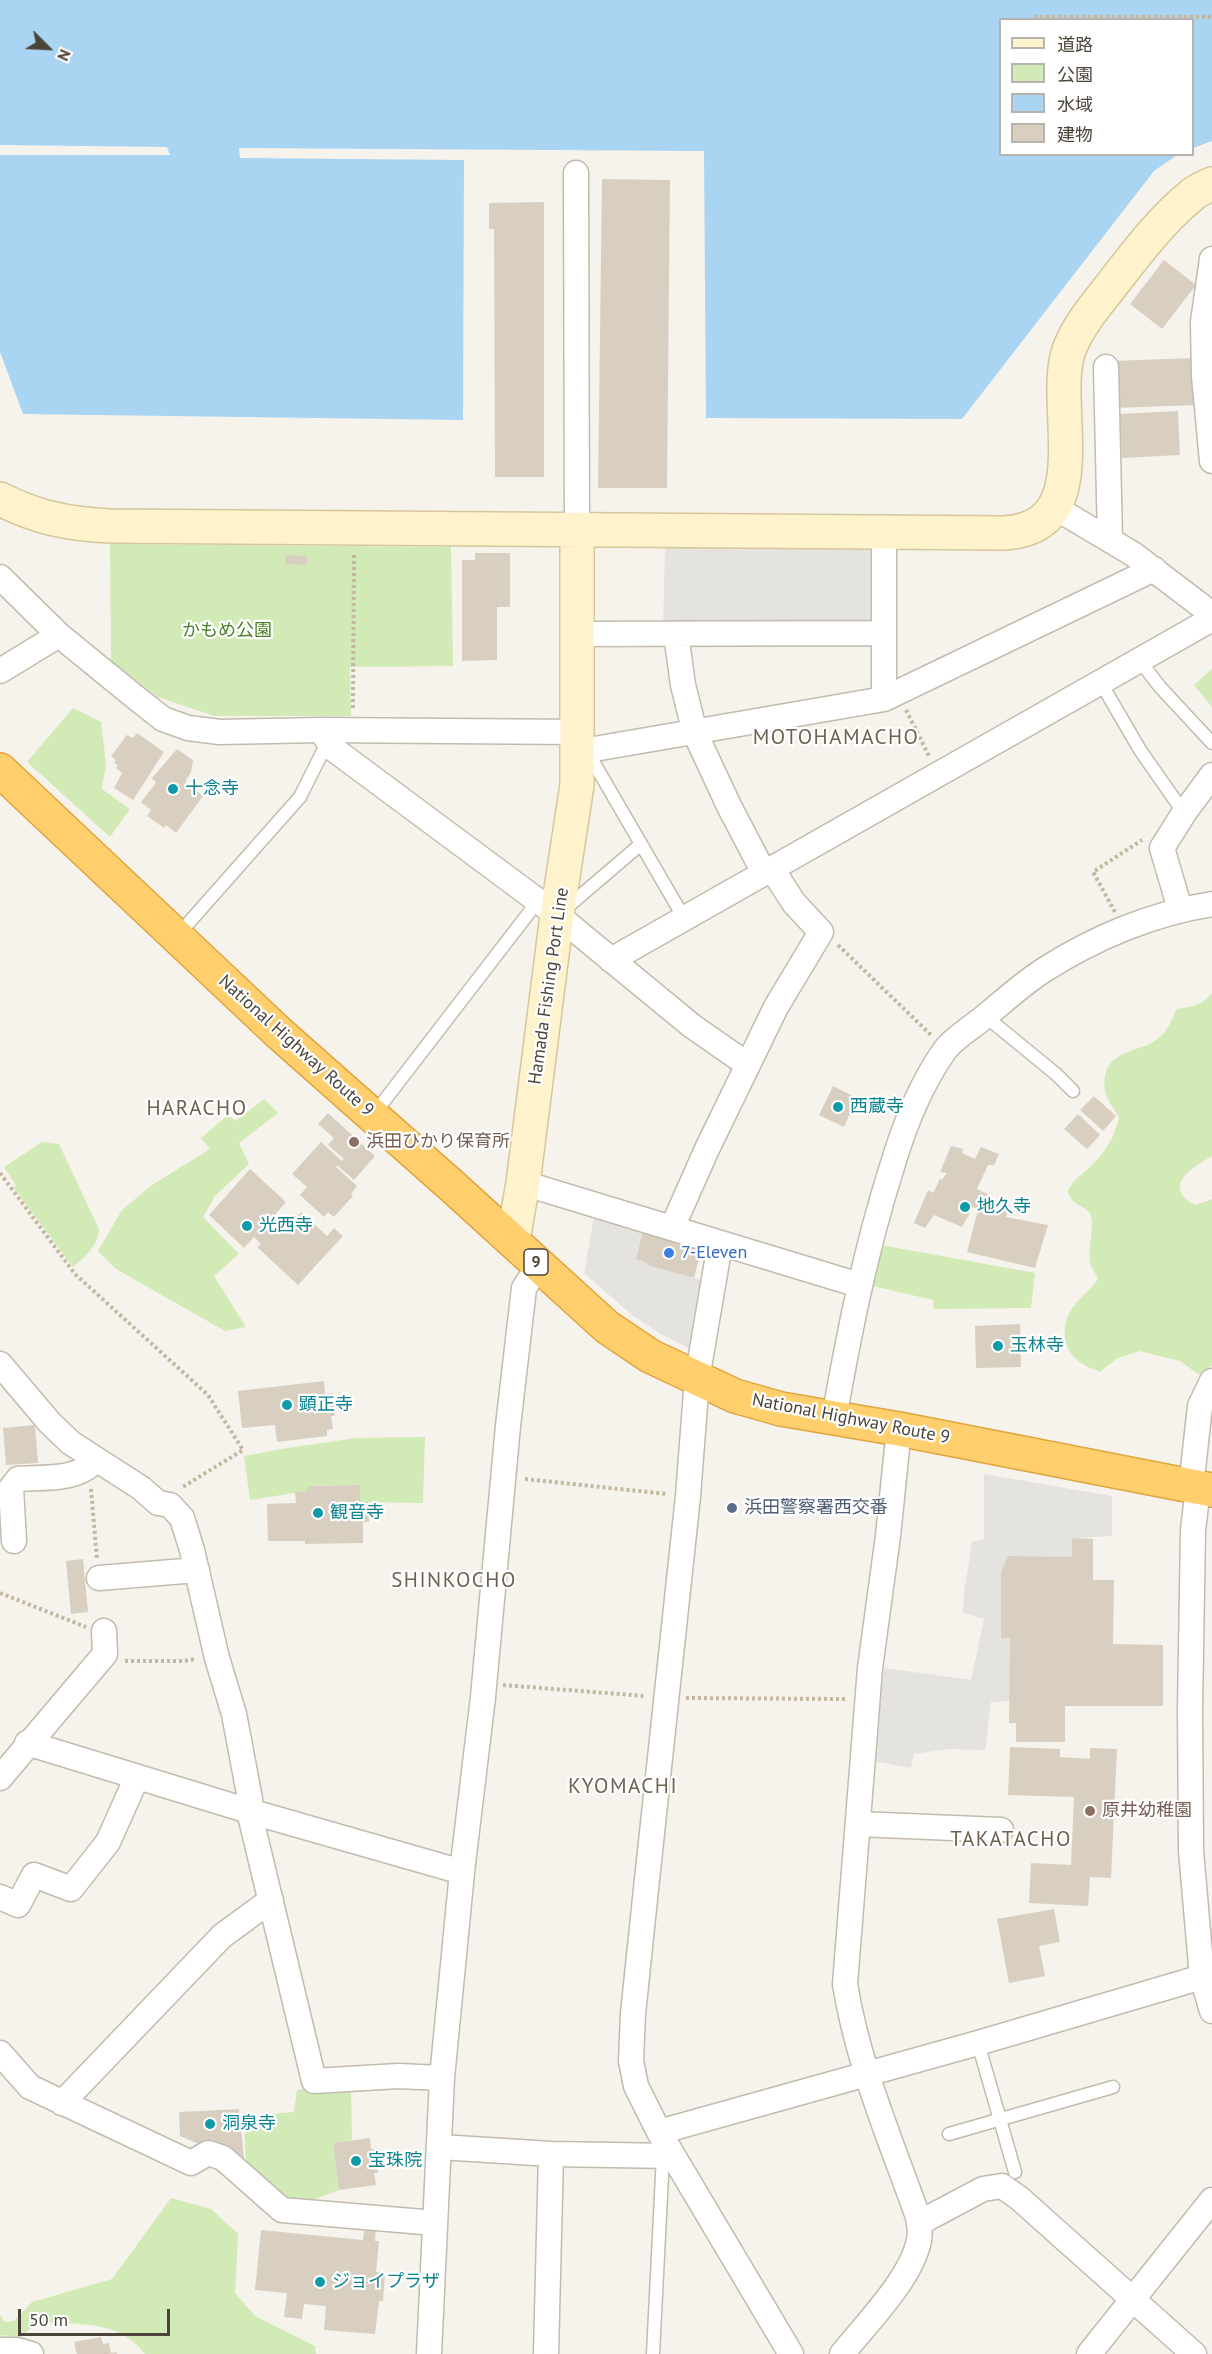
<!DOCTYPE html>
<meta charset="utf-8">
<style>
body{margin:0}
#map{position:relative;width:1212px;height:2354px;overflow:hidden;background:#f6f3ec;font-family:"PT Sans","Noto Sans JP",sans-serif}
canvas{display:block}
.legend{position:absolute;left:999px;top:18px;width:195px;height:138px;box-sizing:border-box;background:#fff;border:2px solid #b7b4b0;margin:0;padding:8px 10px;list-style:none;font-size:18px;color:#4b4439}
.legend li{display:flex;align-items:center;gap:12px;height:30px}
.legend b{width:30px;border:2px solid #b7b4b0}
.north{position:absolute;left:18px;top:18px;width:60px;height:60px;-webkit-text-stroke:4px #fff;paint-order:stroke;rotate:114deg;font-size:16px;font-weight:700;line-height:24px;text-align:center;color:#4b4439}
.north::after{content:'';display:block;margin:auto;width:21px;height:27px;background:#4b4439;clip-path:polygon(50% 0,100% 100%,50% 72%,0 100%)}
.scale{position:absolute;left:18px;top:2309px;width:152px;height:27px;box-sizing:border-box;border:3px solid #4b4439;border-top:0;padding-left:8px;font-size:18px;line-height:21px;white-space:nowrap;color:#4b4439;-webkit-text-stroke:4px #fff;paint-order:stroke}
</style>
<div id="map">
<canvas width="1212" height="2354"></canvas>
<ul class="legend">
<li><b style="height:8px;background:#fff3cd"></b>道路</li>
<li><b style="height:16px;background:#d2eab5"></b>公園</li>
<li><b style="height:16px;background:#a9d4f2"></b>水域</li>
<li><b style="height:16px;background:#d8cfc1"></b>建物</li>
</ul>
<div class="north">N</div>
<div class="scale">50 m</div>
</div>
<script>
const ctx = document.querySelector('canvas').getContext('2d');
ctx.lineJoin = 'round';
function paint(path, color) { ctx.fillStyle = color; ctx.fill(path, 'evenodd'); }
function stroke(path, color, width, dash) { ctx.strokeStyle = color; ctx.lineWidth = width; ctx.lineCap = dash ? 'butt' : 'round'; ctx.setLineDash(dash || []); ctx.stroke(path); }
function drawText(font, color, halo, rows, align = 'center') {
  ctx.font = font + ' "PT Sans","Noto Sans JP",sans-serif'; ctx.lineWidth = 4.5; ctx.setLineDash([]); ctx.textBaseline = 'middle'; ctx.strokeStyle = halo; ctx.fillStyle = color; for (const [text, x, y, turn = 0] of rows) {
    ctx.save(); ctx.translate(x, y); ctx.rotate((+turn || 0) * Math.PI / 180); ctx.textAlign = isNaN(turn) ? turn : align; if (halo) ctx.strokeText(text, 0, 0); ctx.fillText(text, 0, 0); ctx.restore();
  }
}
const green = new Path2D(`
 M110 544 451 547 453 666 350 667 351 716H214L158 697 111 662Z
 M1212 669V707L1194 685Z
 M73 708 101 722 106 763 102 789 130 809 110 837 27 762Z
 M1212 993V1156C1193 1167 1161 1186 1195 1205L1212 1199V1365L1203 1374H1198L1180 1361 1139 1351 1116 1359 1100 1372C1091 1368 1082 1365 1075 1358 1061 1345 1062 1321 1073 1307 1080 1297 1091 1290 1098 1279 1096 1273 1091 1268 1090 1262 1088 1248 1095 1225 1090 1214 1084 1203 1072 1208 1068 1191 1076 1176 1079 1178 1090 1167 1105 1153 1114 1138 1119 1118 1115 1108 1106 1101 1105 1090 1100 1047 1140 1055 1160 1037 1168 1030 1172 1019 1177 1009 1192 1007 1202 1005 1212 993Z
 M264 1099 278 1113 239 1143 249 1164 215 1196 203 1217 239 1254 214 1276 246 1327 225 1331 116 1269 98 1251 122 1210 152 1185 210 1149 201 1138 228 1115 236 1121Z
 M42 1142 59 1144 99 1229C97 1247 87 1255 73 1267L14 1188 16 1185 4 1167Z
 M881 1245 1035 1273 1031 1308 934 1309 933 1300 869 1285Z
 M425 1437 423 1503 360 1502 359 1485 307 1486V1491L250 1500 244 1456 287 1448 357 1438Z
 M351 2086 352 2140 333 2143 339 2190 305 2203 286 2204 246 2172 244 2116 294 2112 297 2090Z
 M171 2198 211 2209 238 2234 235 2293 255 2316 315 2346 316 2354H145C119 2319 75 2324 36 2323L21 2337 0 2335V2315L5 2322 14 2321 32 2302 112 2279Z`);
const parking = new Path2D(`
 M665 548 874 549V622L663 626Z
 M594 1216 643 1231 636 1259 647 1263V1265L701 1280 694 1351 659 1333 632 1315 584 1273Z
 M984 1474 1112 1496V1536L1073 1538 1072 1557H1008L1001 1572V1637L1010 1638V1701L991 1702 985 1750 950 1749 914 1754 911 1768 874 1761 884 1668 971 1680 984 1619 963 1613 964 1592 972 1542 984 1539Z`);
const water = new Path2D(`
 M0 0H1212V141L1193 148 1192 20H1000V154L1177 155 1154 171 962 419 706 418 704 151 239 148 240 158 464 160 463 420 23 414 0 352V155H170L167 147 0 145Z`);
const building = new Path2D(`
 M602 179 670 180 667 488H598Z
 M544 202V477H495L494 229H489V203Z
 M1164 260 1196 285 1162 329 1130 304Z
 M1194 358 1195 405 1114 408 1112 361Z
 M1178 411 1180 455 1122 458 1120 414Z
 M475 553H510V607H497V660L462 661V560H475Z
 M286 555 307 556V565L285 564Z
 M137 733 164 752 133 800 114 788 122 773 116 768 118 765 114 763 116 760 111 756 127 735 133 738Z
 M177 749 193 760 191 772 185 782 203 796 176 833 166 825 164 828 147 816 151 810 141 802 156 783 152 778Z
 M833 1086 857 1098 844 1127 819 1115Z
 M1094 1096 1116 1116 1103 1131 1080 1110Z
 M328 1113 375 1156 354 1180 337 1165 336 1167 357 1186 351 1194 353 1196 334 1217 328 1212 324 1217 300 1195 307 1187 292 1174 321 1142 342 1161 344 1159 328 1145 334 1138 318 1124Z
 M1078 1114 1100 1135 1087 1149 1064 1129Z
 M951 1146 963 1149 962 1153 975 1159 981 1147 999 1154 994 1165H988L977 1189 989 1195 987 1202 1009 1206 1006 1217 1048 1225 1035 1268 967 1252 978 1210 973 1207 962 1227 934 1215 925 1228 914 1223 928 1190 933 1193 940 1179 942 1180 947 1173 940 1172Z
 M250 1169 286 1202 269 1222 278 1230 286 1220 290 1224 301 1212 327 1236 334 1228 343 1236 298 1285 257 1247 261 1244 254 1237 244 1248 209 1215Z
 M643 1231 702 1247 694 1278 647 1265V1263L636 1259Z
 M1020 1324 1021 1367 976 1368 975 1326Z
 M324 1381 325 1394 333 1393 335 1416H331L333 1429 327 1430V1436L277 1442 275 1425 242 1428 238 1391Z
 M35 1425 38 1463 6 1465 3 1428Z
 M360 1485V1502H368L369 1522H363V1543L305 1544V1541H268L267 1504 296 1503 295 1492 307 1491V1486Z
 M1072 1538 1093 1539V1580H1114L1113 1644 1163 1645V1706H1065V1742H1016V1723H1009L1010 1638H1001V1572L1008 1556 1072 1557Z
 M83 1559 88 1612 71 1614 66 1561Z
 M1010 1747 1060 1749V1757L1090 1759V1748L1117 1749 1111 1878 1090 1877 1088 1906 1029 1903 1031 1863 1071 1865 1074 1797 1008 1795Z
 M1054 1909 1060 1942 1039 1946 1045 1976 1009 1983 997 1919Z
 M239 2109 244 2158 234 2159 230 2146 206 2147 180 2136 179 2112Z
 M370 2138 371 2149H375L378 2173H374L376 2185 339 2190 333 2143Z
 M365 2226 376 2227 375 2241H379L376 2272 385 2273 383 2301H379L375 2334 324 2330 326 2306 304 2304 302 2319 284 2317 287 2293 255 2290 261 2230 363 2240Z
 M101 2337 103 2344 109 2343 111 2353 117 2352V2354H77L74 2342Z`);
const path = new Path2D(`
 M1034 17H1212
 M353 708 354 554
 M906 710 929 756
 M1115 912 1093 872 1142 840
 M838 945 932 1036
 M0 1173 75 1274 208 1395 243 1450 181 1488
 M525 1479 667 1494
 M91 1489 97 1559
 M0 1593 86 1627
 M125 1661H183L195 1659
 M503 1685 645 1696
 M686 1698 846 1699`);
const lane = new Path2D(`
 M1140 661 1160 687 1212 743
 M1101 683 1140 750 1184 813
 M587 751 684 918
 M565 909 641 844
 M177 936 300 797 328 741
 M985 1016 1056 1074 1073 1091
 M374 1114 538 901
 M978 2043 1015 2172
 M949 2134 1113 2087
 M653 2354 663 2156`);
const street = new Path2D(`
 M576 173 577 529
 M1212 259 1203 322 1204 376 1212 461
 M1106 367 1110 539
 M1054 507 1133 554 1212 614
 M0 577 59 635 135 697 163 719 188 728 220 732 321 730 577 732
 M578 634 884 633
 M676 634 683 685 695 733 729 806 764 873
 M0 671 59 635
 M884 699V533
 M321 730 332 748 557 915 692 1026 748 1065
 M577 752 884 699 1154 569
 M1180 909 1162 848 1184 813 1212 775
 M611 960 1212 619
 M523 1183 859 1285
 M672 1228 707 1149 776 1007 821 932 794 903 772 869
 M720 1244 697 1379 688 1496 646 1889 633 2014 631 2061 636 2086 659 2132 791 2354
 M0 1364 50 1423 71 1443 141 1488 158 1503 170 1505 182 1518 192 1550 217 1658 234 1714 250 1799 249 1811 314 2081 398 2076 442 2078
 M834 1418C849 1334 865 1252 891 1170 903 1129 920 1085 945 1050 954 1038 971 1028 983 1018 1003 1002 1022 984 1044 970 1094 938 1153 913 1212 904
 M1191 1487 1200 1406 1212 1381
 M1198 1488 1193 1530 1190 1708 1191 1851 1202 1977 1212 2011
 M14 1541 11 1488 18 1479C42 1477 79 1481 95 1460
 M99 1578 197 1570
 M27 1743 249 1811 462 1872
 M0 1778 105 1654 104 1631
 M858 1824 1001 1830
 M0 1897 18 1905 34 1875 71 1889 108 1842 137 1777
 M0 2053 30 2087 191 2163 208 2153 223 2158 282 2210 435 2223
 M62 2103 222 1936 271 1900
 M659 2132 978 2043 1202 1977
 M440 2147 551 2154 672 2156
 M919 2223 983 2189 1002 2186 1019 2198 1194 2354
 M0 2350H17L31 2354
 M429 2354 442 2078 462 1872 483 1697 508 1426 524 1288 539 1265
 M546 2354 551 2154
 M842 2354C866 2324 912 2278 919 2240 921 2232 919 2225 918 2217 891 2141 858 2065 845 1984L870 1668 888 1536 899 1429
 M1089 2354 1212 2200`);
const secondary = new Path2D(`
 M0 499C38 518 68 524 111 526L1004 533C1099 528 1051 409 1068 353 1076 328 1094 308 1110 287 1135 255 1160 221 1192 195 1197 190 1205 187 1212 184
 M513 1240 523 1183 557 915 577 785V529`);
const highway = new Path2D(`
 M0 770 279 1033 452 1186 607 1327 650 1356 735 1396 781 1409 899 1429 1212 1490`);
const markers = [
 [173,789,6,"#0f9aa8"],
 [838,1107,6,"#0f9aa8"],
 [354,1142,6,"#8d6e63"],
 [965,1207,6,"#0f9aa8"],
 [247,1226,6,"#0f9aa8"],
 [669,1253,6,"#3f7fe0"],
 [998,1346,6,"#0f9aa8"],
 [287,1405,6,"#0f9aa8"],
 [732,1508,6,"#5c6f8a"],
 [318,1513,6,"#0f9aa8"],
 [1090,1811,6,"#8d6e63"],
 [210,2124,6,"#0f9aa8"],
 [356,2161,6,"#0f9aa8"],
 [320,2282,6,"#0f9aa8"]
];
const shields = [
 [536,1262,24]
];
const shieldNames = [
 ["9",536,1262]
];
const parkNames = [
 ["かもめ公園",227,631]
];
const cultureNames = [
 ["十念寺",185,789],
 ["西蔵寺",850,1107],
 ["地久寺",977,1207],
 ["光西寺",259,1226],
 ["玉林寺",1010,1346],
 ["顕正寺",299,1405],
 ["観音寺",330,1513],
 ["洞泉寺",222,2124],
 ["宝珠院",368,2161],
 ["ジョイプラザ",332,2282]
];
const streetNames = [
 ["Hamada Fishing Port Line",549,986,-82],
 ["National Highway Route 9",296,1046,42],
 ["National Highway Route 9",851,1419,11]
];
const educationNames = [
 ["浜田ひかり保育所",366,1142],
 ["原井幼稚園",1102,1811]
];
const shopNames = [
 ["7-Eleven",681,1253]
];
const serviceNames = [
 ["浜田警察署西交番",744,1508]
];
const quarterNames = [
 ["MOTOHAMACHO",836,738],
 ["HARACHO",197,1109],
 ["SHINKOCHO",454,1581],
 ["KYOMACHI",623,1787],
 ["TAKATACHO",1011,1840]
];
paint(green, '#d2eab5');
paint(parking, '#e5e3e0');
paint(water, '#a9d4f2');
paint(building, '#d8cfc1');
stroke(lane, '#c2bbae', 15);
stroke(street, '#c2bbae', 27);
stroke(secondary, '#d6c79b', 36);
stroke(highway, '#e0a43c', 36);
stroke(path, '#c4b79f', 4, [3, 3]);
stroke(lane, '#fff', 12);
stroke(street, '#fff', 24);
stroke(secondary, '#fff3cd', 33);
stroke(highway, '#ffcf6e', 33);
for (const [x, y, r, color] of markers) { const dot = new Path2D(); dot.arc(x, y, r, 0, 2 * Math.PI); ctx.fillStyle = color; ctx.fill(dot); stroke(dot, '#fff', 2); }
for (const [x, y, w] of shields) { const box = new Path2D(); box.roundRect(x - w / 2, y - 13, w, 26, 4.5); ctx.fillStyle = '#fff'; ctx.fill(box); stroke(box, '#4b4439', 1.5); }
drawText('bold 16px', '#4b4439', null, shieldNames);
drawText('18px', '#4a7f2a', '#fff', parkNames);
drawText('18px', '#0d838f', '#fff', cultureNames, 'left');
drawText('18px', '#4b4439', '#fff', streetNames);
drawText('18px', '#785e54', '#fff', educationNames, 'left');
drawText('18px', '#366cbe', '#fff', shopNames, 'left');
drawText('18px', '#4e5e75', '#fff', serviceNames, 'left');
ctx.letterSpacing = '1.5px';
drawText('21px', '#6e6250', '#fff', quarterNames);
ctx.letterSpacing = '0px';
</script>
